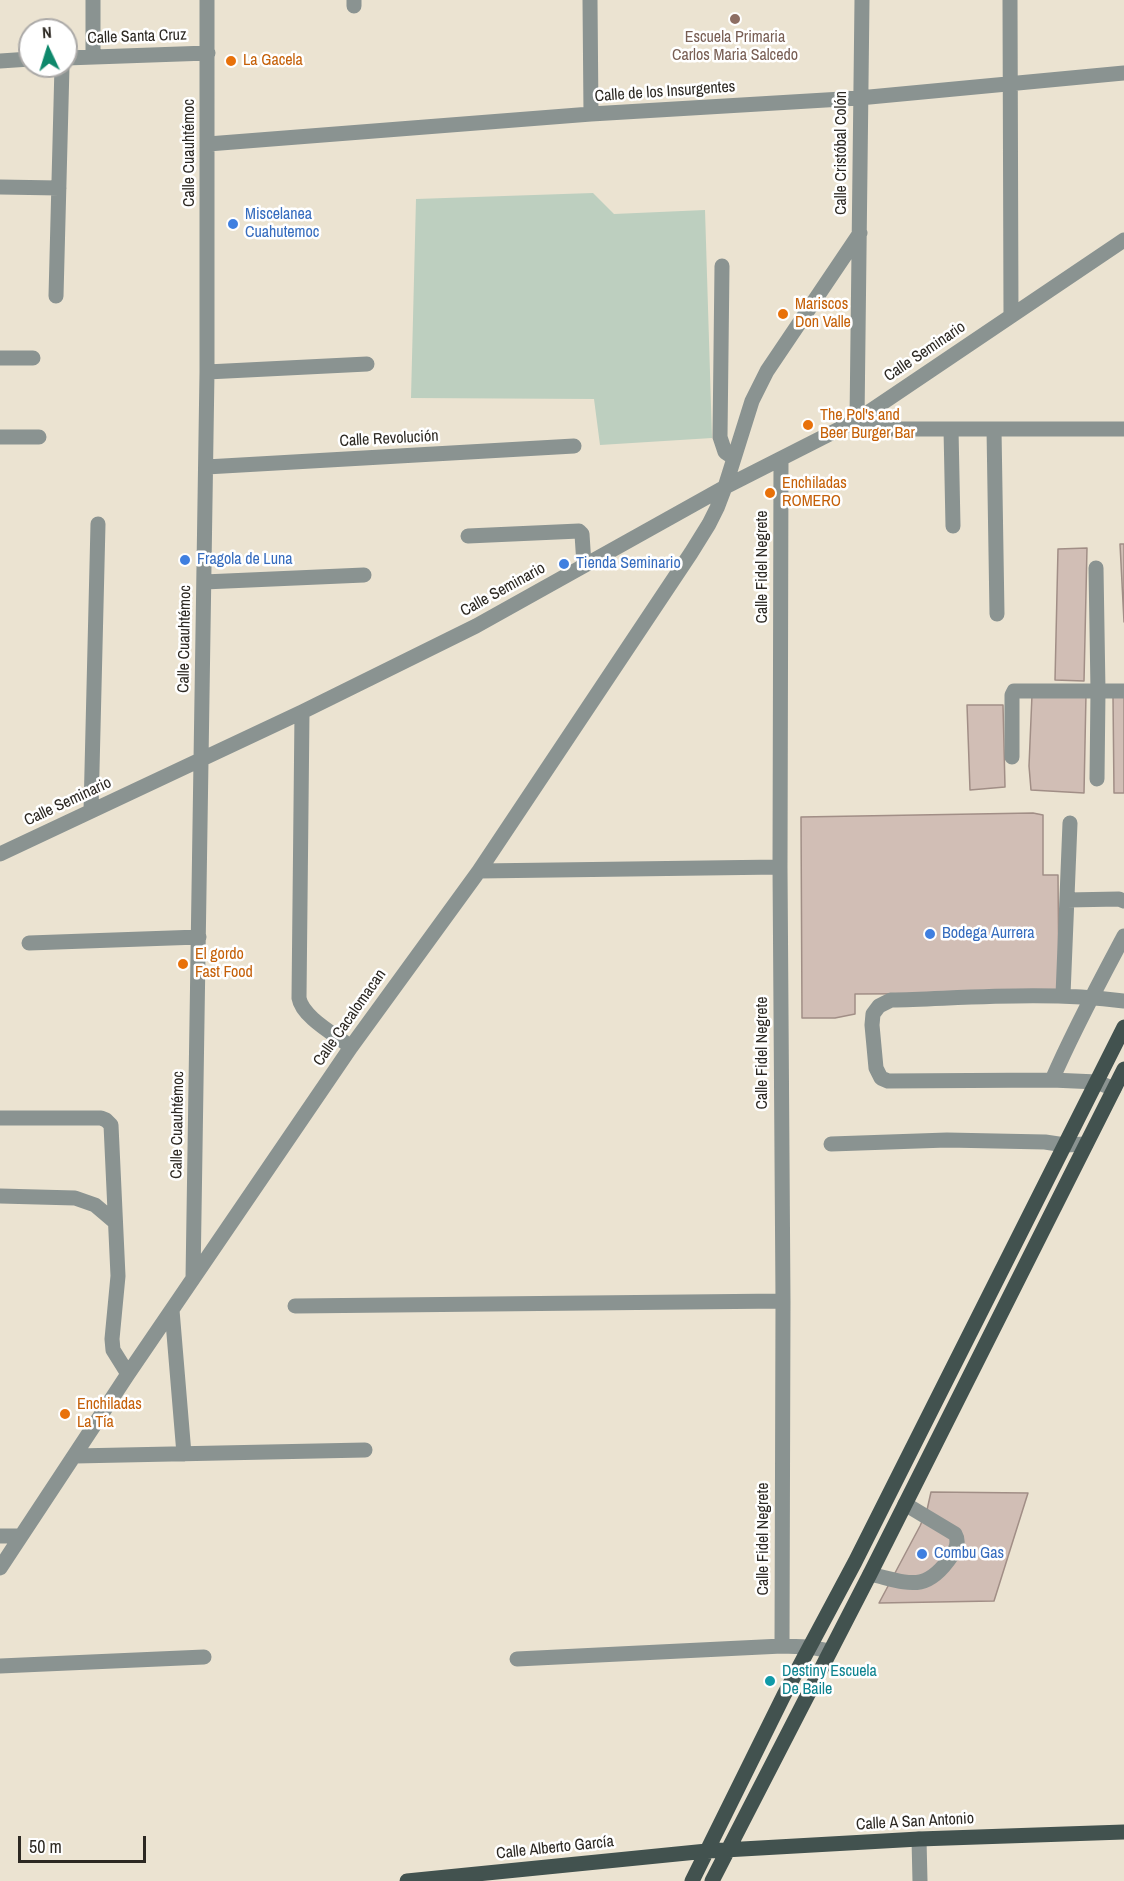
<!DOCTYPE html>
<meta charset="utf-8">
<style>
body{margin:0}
#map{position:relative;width:1124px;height:1881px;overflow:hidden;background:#ebe3d1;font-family:"Archivo Narrow",sans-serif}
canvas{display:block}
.north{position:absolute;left:18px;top:18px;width:60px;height:60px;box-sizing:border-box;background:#fff;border:2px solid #aba9a7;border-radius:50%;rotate:356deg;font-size:16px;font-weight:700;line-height:24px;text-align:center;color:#2c2822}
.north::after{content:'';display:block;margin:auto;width:21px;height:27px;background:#0e886b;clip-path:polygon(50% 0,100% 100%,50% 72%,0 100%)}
.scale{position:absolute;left:18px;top:1836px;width:128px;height:27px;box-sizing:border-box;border:3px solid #2c2822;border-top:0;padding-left:8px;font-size:18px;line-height:21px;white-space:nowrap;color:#2c2822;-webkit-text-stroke:4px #fff;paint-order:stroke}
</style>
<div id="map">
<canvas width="1124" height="1881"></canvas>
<div class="north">N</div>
<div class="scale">50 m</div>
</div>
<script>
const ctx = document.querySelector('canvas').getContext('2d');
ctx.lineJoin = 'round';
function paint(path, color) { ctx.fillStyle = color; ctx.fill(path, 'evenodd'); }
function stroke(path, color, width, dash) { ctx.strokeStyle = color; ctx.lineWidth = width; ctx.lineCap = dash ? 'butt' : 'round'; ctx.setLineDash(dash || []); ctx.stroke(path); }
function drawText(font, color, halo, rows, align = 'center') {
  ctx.font = font + ' "Archivo Narrow",sans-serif'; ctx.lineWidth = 5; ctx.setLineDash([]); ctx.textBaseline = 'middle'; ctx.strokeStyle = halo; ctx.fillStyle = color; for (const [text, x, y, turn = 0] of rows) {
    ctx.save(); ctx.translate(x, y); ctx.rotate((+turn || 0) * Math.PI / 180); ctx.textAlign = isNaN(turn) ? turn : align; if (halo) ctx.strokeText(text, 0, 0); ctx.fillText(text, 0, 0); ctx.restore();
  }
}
const green = new Path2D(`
 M593 193 614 214 705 210 712 438 600 445 594 399 411 398 416 199Z`);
const building = new Path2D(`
 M1120 544H1124V622Z
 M1087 548 1084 681 1055 680 1058 549Z
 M1086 694 1084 793 1031 790 1029 766 1032 695Z
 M1113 697H1124V793H1114Z
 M967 705H1003L1005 787 970 790Z
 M1033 813 1043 815V875H1058L1059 993 855 994V1014L835 1018H802L801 817Z
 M931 1492 1028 1493 994 1601 879 1603 920 1526 927 1510Z`);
const minor = new Path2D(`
 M354 0V6
 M590 0 591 114
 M1010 0 1011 316
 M93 56V0
 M66 58 208 53
 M0 61 30 59
 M208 144 591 114 859 98 1124 73
 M0 187 59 188
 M722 266 720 437 725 452 734 458
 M56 296 62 66
 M0 358H33
 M207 372 367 364
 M857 420 862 0
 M857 420 870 426 894 429H1124
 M951 429 953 526
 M994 429 997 614
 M0 437H39
 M781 459 780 867 783 1301 782 1646
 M206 467 574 446
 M468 536 579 531 582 534 584 565
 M1096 568 1098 691 1097 779
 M204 582 364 575
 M302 712 299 998C302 1017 336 1035 351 1047
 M1012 757V695L1014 691H1124
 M91 811 98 524
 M0 854 302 712 476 626 725 487 857 420 1124 240
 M479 871 780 867
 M1067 900 1119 899 1124 901
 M1124 936C1099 983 1073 1031 1052 1080L888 1081 881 1078 876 1068 872 1025 873 1014 879 1006 891 1000C968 998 1047 991 1124 1001
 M29 943 199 937
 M1063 995 1070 823
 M1052 1080 1097 1082 1114 1089
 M0 1118H101L106 1120 111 1125 118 1276 112 1339 113 1350 128 1374
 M831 1144 947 1140 1045 1142 1065 1145 1086 1144
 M0 1196 75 1198 95 1205 115 1222
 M193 1279 207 372V0
 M295 1306 783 1301
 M172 1310 184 1454
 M75 1456 365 1450
 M0 1536H21
 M0 1568 128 1374 351 1047 479 871 691 553 709 524 717 508 725 487 752 401 767 371 860 233
 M870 1574C909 1583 926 1594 952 1555 957 1548 959 1541 955 1534L905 1504
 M517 1659 782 1646 809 1647 830 1651
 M0 1666 204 1657
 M919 1839 920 1881`);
const major = new Path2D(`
 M407 1881 707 1851 919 1839 1124 1832
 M692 1881 784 1695 855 1562 1124 1027
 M712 1881 870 1574 1124 1069`);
const markers = [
 [735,19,6,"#8d6e63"],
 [231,61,6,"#e8710a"],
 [233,224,6,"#3f7fe0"],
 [783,314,6,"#e8710a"],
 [808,425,6,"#e8710a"],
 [770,493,6,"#e8710a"],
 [185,560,6,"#3f7fe0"],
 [564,564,6,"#3f7fe0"],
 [930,934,6,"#3f7fe0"],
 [183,964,6,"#e8710a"],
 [65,1414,6,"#e8710a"],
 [922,1554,6,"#3f7fe0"],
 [770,1681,6,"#0f9aa8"]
];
const streetNames = [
 ["Calle Santa Cruz",137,37,-2],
 ["Calle de los Insurgentes",665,92,-4],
 ["Calle Cuauhtémoc",190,153,-90],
 ["Calle Cristóbal Colón",842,153,-90],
 ["Calle Seminario",925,352,-34],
 ["Calle Revolución",389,439,-3],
 ["Calle Fidel Negrete",763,567,-90],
 ["Calle Seminario",503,590,-29],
 ["Calle Cuauhtémoc",185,639,-89],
 ["Calle Seminario",68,802,-25],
 ["Calle Cacalomacan",350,1018,-55],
 ["Calle Fidel Negrete",763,1053,-90],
 ["Calle Cuauhtémoc",178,1125,-89],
 ["Calle Fidel Negrete",764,1539,-90],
 ["Calle A San Antonio",915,1822,-3],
 ["Calle Alberto García",555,1848,-6]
];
const educationNames = [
 ["Escuela Primaria",735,38],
 ["Carlos Maria Salcedo",735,56]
];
const foodNames = [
 ["La Gacela",243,61],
 ["Mariscos",795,305],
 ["Don Valle",795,323],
 ["The Pol's and",820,416],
 ["Beer Burger Bar",820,434],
 ["Enchiladas",782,484],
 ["ROMERO",782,502],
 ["El gordo",195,955],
 ["Fast Food",195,973],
 ["Enchiladas",77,1405],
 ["La Tía",77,1423]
];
const shopNames = [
 ["Miscelanea",245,215],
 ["Cuahutemoc",245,233],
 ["Fragola de Luna",197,560],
 ["Tienda Seminario",576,564],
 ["Bodega Aurrera",942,934],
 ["Combu Gas",934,1554]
];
const cultureNames = [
 ["Destiny Escuela",782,1672],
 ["De Baile",782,1690]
];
paint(green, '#bdcfbf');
paint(building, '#d1beb5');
stroke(building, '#a18e86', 1.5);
stroke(minor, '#8a9391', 15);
stroke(major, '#42524f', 15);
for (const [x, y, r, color] of markers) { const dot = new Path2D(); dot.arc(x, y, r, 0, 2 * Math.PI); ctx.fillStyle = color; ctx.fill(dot); stroke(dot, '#fff', 2); }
drawText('16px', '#2c2822', '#fff', streetNames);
drawText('16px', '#785e54', '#fff', educationNames);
drawText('16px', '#c56008', '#fff', foodNames, 'left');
drawText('16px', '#366cbe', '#fff', shopNames, 'left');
drawText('16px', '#0d838f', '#fff', cultureNames, 'left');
</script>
